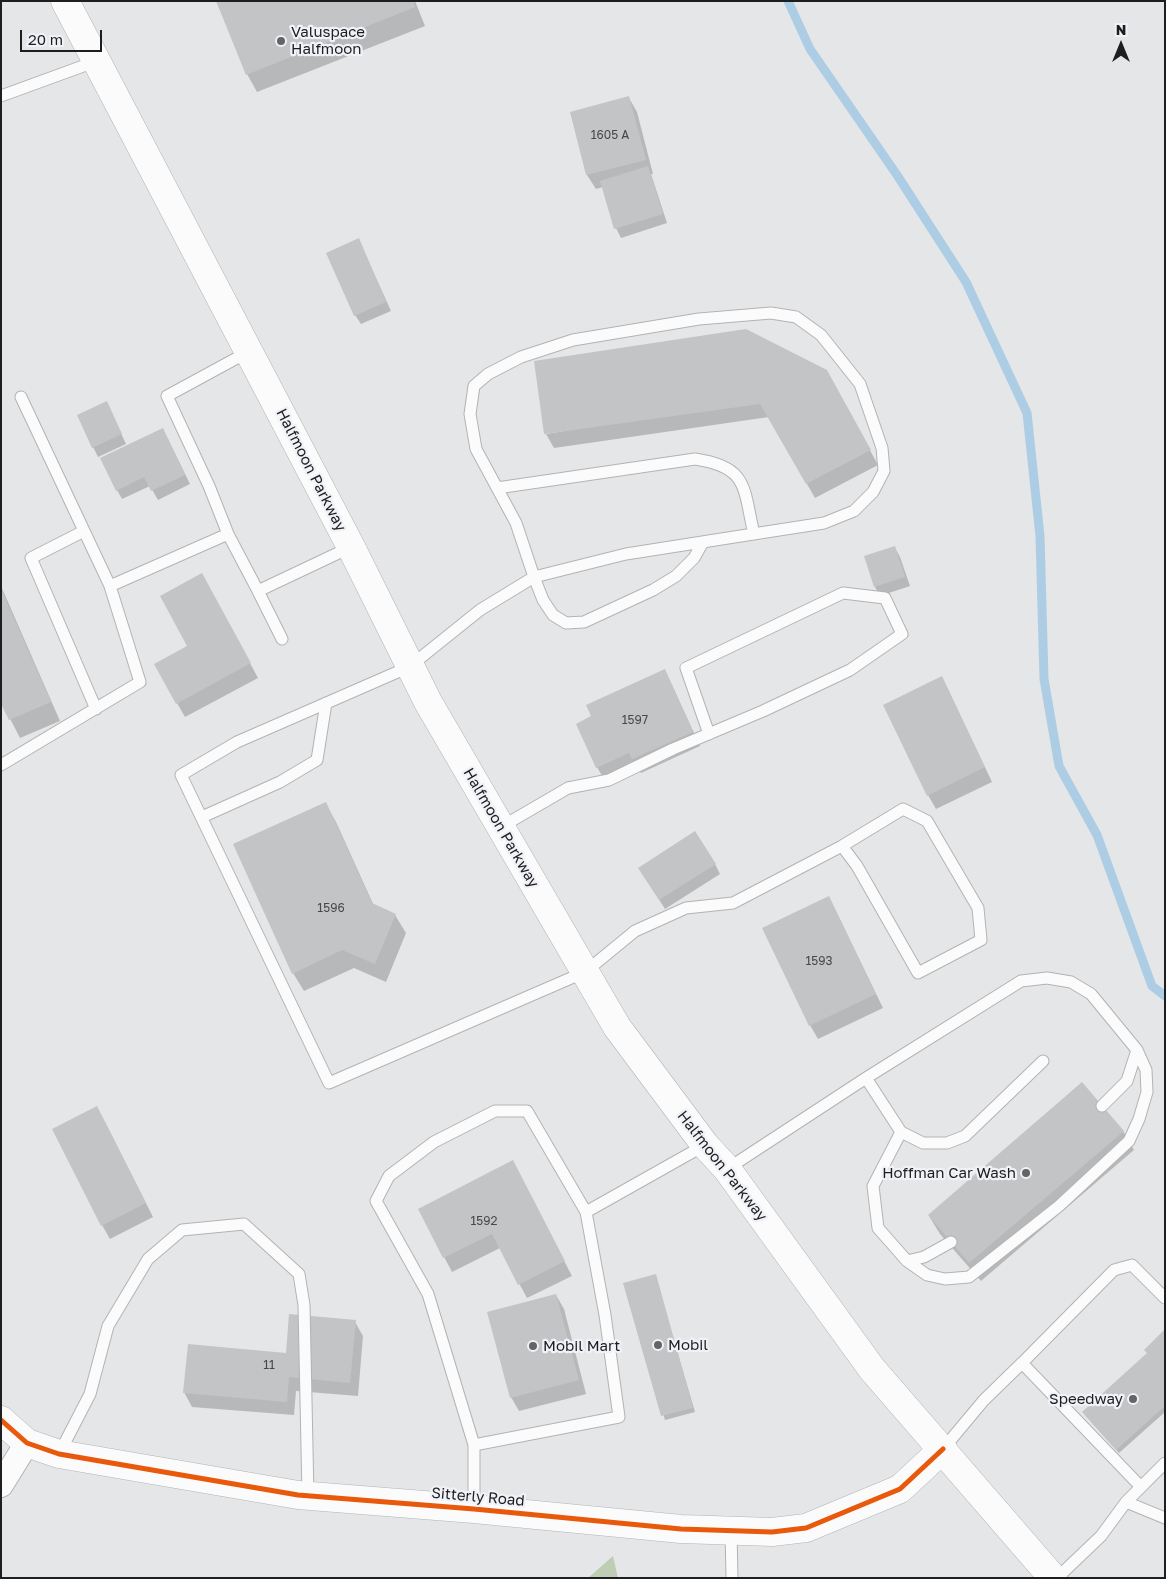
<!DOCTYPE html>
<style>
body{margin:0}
#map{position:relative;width:1166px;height:1579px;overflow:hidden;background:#e4e6e8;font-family:"Golos Text",sans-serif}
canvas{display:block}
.frame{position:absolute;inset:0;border:2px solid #1d1e20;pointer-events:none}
.north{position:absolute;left:1096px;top:20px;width:50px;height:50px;-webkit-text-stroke:4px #f0f2f7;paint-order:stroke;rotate:0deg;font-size:14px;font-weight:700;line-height:20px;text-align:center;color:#1d1e20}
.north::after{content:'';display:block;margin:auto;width:18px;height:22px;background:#1d1e20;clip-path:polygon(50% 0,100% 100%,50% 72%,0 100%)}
.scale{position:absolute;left:20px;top:30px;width:82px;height:22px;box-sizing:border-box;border:2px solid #1d1e20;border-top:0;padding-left:6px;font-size:15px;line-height:18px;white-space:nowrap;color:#1d1e20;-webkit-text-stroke:4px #f0f2f7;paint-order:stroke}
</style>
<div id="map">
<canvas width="1166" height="1579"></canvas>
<div class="frame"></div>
<div class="north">N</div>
<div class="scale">20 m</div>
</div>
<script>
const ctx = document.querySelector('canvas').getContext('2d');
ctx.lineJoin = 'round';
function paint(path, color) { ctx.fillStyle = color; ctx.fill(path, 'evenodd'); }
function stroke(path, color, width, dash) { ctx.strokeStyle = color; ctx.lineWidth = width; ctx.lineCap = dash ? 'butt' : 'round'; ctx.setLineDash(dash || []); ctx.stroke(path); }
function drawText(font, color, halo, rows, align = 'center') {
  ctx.font = font + ' "Golos Text",sans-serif'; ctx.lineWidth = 4.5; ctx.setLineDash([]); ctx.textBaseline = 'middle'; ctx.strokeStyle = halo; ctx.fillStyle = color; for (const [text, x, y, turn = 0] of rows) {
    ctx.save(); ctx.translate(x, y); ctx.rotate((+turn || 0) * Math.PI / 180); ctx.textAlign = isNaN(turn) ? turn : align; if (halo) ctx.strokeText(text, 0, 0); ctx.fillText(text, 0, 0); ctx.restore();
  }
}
const forest = new Path2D(`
 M613 1556 618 1578H588Z`);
const shadow = new Path2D(`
 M217 1H415L425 26 257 92 247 74Z
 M629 98 637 112 653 174H651L667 223 621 238 616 228 603 187 596 189 587 175 571 113Z
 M363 249 391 311 361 324 355 315Z
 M835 386 878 465 815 498 769 417 554 448 546 434Z
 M111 412 126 444 98 457 78 416Z
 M168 439 190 484 158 500 150 486 122 499 117 490Z
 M895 548 900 557 910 586 880 596 875 587Z
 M1 586 60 721 20 738 1 701Z
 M210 589 258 678 185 717 177 703 189 647Z
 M664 671 672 685 700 746 641 773 637 766 605 781 597 767 593 717Z
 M949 692 992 782 936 809 928 795Z
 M326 804 336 822 374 906 395 915 406 933 386 982 354 968 304 991 293 973Z
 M715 864 720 874 665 909 645 877Z
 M829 897 883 1008 818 1039 810 1025Z
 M105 1122 153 1217 110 1239 102 1225Z
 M1123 1131 1134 1150 981 1281 940 1234 929 1216Z
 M520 1176 572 1276 527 1298 500 1248 452 1272 419 1209Z
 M655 1275 695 1412 665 1420 625 1284Z
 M556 1295 564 1309 586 1394 519 1411 511 1397Z
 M355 1322 363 1336 358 1396 296 1391 294 1415 192 1407 184 1392 287 1354Z
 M1165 1331V1412L1119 1453 1086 1416 1148 1354Z`);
const stream = new Path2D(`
 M788 1 810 49 897 175 966 282 1027 413 1040 536 1044 679 1059 766 1097 835 1152 986 1165 996`);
const building = new Path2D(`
 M216 1H413L415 7 246 75Z
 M629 96 646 160 586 175 570 112Z
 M648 166 663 214 614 229 600 181Z
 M359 238 386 302 354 316 326 253Z
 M746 329 827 370 871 450 806 484 760 404 544 434 534 361Z
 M107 401 122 434 92 448 77 415Z
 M163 428 185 475 151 491 144 477 116 491 100 458Z
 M895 546 905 577 874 587 864 556Z
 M202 573 251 663 176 704 154 664 187 646 160 596Z
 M1 589 51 702 9 720 1 704Z
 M665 669 693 732 632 759 629 753 596 768 576 724 591 716 586 705Z
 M942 676 985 767 927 796 883 705Z
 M326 802 372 903 396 914 375 964 342 950 292 974 233 844Z
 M695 831 716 864 659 900 638 868Z
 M829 896 876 994 809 1026 762 928Z
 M1082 1082 1124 1131 969 1263 928 1215Z
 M97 1106 146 1203 101 1226 52 1129Z
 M513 1160 565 1261 518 1285 492 1234 443 1258 418 1209Z
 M656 1274 693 1408 661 1416 623 1283Z
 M556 1294 579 1380 510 1398 487 1312Z
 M289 1314 356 1320 350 1383 289 1377 287 1402 183 1393 188 1344 286 1353Z
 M1165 1329V1406L1116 1450 1082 1412 1147 1353 1144 1350Z`);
const lane = new Path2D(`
 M1 96 97 61
 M21 397 110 586 228 534 258 591 351 547
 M497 488 695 459C749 467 743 488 754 534
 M84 531 31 558 96 709
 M228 534 209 486 167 396 248 352
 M703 542 694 558 676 576 653 590 584 622 566 623 553 615 543 600 534 577 516 523 476 449 470 414 474 386 488 374 521 357 573 340 699 319 771 313 796 317 821 335 860 384 882 448 884 471 873 492 854 511 824 523 747 535 626 554 534 577 480 610 409 667 237 742 181 775 329 1083 585 972 635 931 686 908 733 903 842 846 903 809 927 821 978 908 981 940 918 973 857 866 842 846
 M258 591 282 639
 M1 765 140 682 110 586
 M202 817 280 782 317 760 326 703
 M501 827 568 788 609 780 673 749 763 711 850 670 902 634 885 598 843 593 686 668 709 734
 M866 1078 901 1132 923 1143H947L965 1136 1043 1061
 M1102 1106 1127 1081 1137 1050
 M727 1169 866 1078 1021 981 1047 978 1071 982 1091 994 1137 1050 1146 1070 1147 1092 1139 1119 1129 1141 1059 1206 969 1277 945 1279 927 1275 907 1261 878 1228 873 1186 901 1132
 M907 1261 924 1257 951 1242
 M1022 1363 1114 1270 1132 1265 1165 1298
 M474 1445 619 1417 605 1315 586 1212
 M943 1449 984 1400 1022 1363 1141 1487 1126 1502 1101 1536 1057 1578
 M59 1454 90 1394 108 1326 148 1259 182 1230 244 1224 299 1274 304 1305 308 1496
 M1141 1487 1165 1463
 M1126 1502 1165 1518
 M474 1509V1445L428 1294 376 1201 389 1176 434 1142 495 1111H527L586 1212 705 1145
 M731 1531 732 1578`);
const street = new Path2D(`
 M1 1485 27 1443`);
const secondary = new Path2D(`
 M1 1420 27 1443 59 1454 298 1495 474 1509 681 1529 772 1532 806 1528 900 1489 943 1449`);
const primary = new Path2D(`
 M65 1 351 547 428 702 617 1027 705 1145 727 1169 872 1369 1053 1578`);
const cycleway = new Path2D(`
 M1 1420 27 1443 59 1454 298 1495 474 1509 681 1529 772 1532 806 1528 900 1489 943 1449`);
const markers = [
 [281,41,5,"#636466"],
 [1026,1173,5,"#636466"],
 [658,1345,5,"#636466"],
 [533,1346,5,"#636466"],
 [1133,1399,5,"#636466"]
];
const numberNames = [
 ["1605 A",610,135],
 ["1597",635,720],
 ["1596",331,908],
 ["1593",819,961],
 ["1592",484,1221],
 ["11",269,1365]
];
const poiNames = [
 ["Valuspace",291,32],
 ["Halfmoon",291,49],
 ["Hoffman Car Wash",1016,1173,"right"],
 ["Mobil",668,1345],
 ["Mobil Mart",543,1346],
 ["Speedway",1123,1399,"right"]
];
const streetNames = [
 ["Halfmoon Parkway",311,470,63],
 ["Halfmoon Parkway",501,828,60],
 ["Halfmoon Parkway",722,1166,52],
 ["Sitterly Road",478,1497,5]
];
paint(forest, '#c0cdb5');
paint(shadow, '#0003');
stroke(stream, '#adcde5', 9);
paint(building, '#c2c4c5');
stroke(lane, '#b2b3b5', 13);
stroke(street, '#b2b3b5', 26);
stroke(secondary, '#b2b3b5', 29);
stroke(primary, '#b2b3b5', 29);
stroke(lane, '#fbfbfc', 11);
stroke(street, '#fbfbfc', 24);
stroke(secondary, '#fbfbfc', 28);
stroke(primary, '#fbfbfc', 28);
stroke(cycleway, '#e8590c', 5);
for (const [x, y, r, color] of markers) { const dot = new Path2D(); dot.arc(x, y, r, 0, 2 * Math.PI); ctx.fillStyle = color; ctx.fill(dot); stroke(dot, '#f0f2f7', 2); }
drawText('12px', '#464849', null, numberNames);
drawText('15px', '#1d1e20', '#f0f2f7', poiNames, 'left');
drawText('15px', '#1d1e20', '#f0f2f7', streetNames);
</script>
